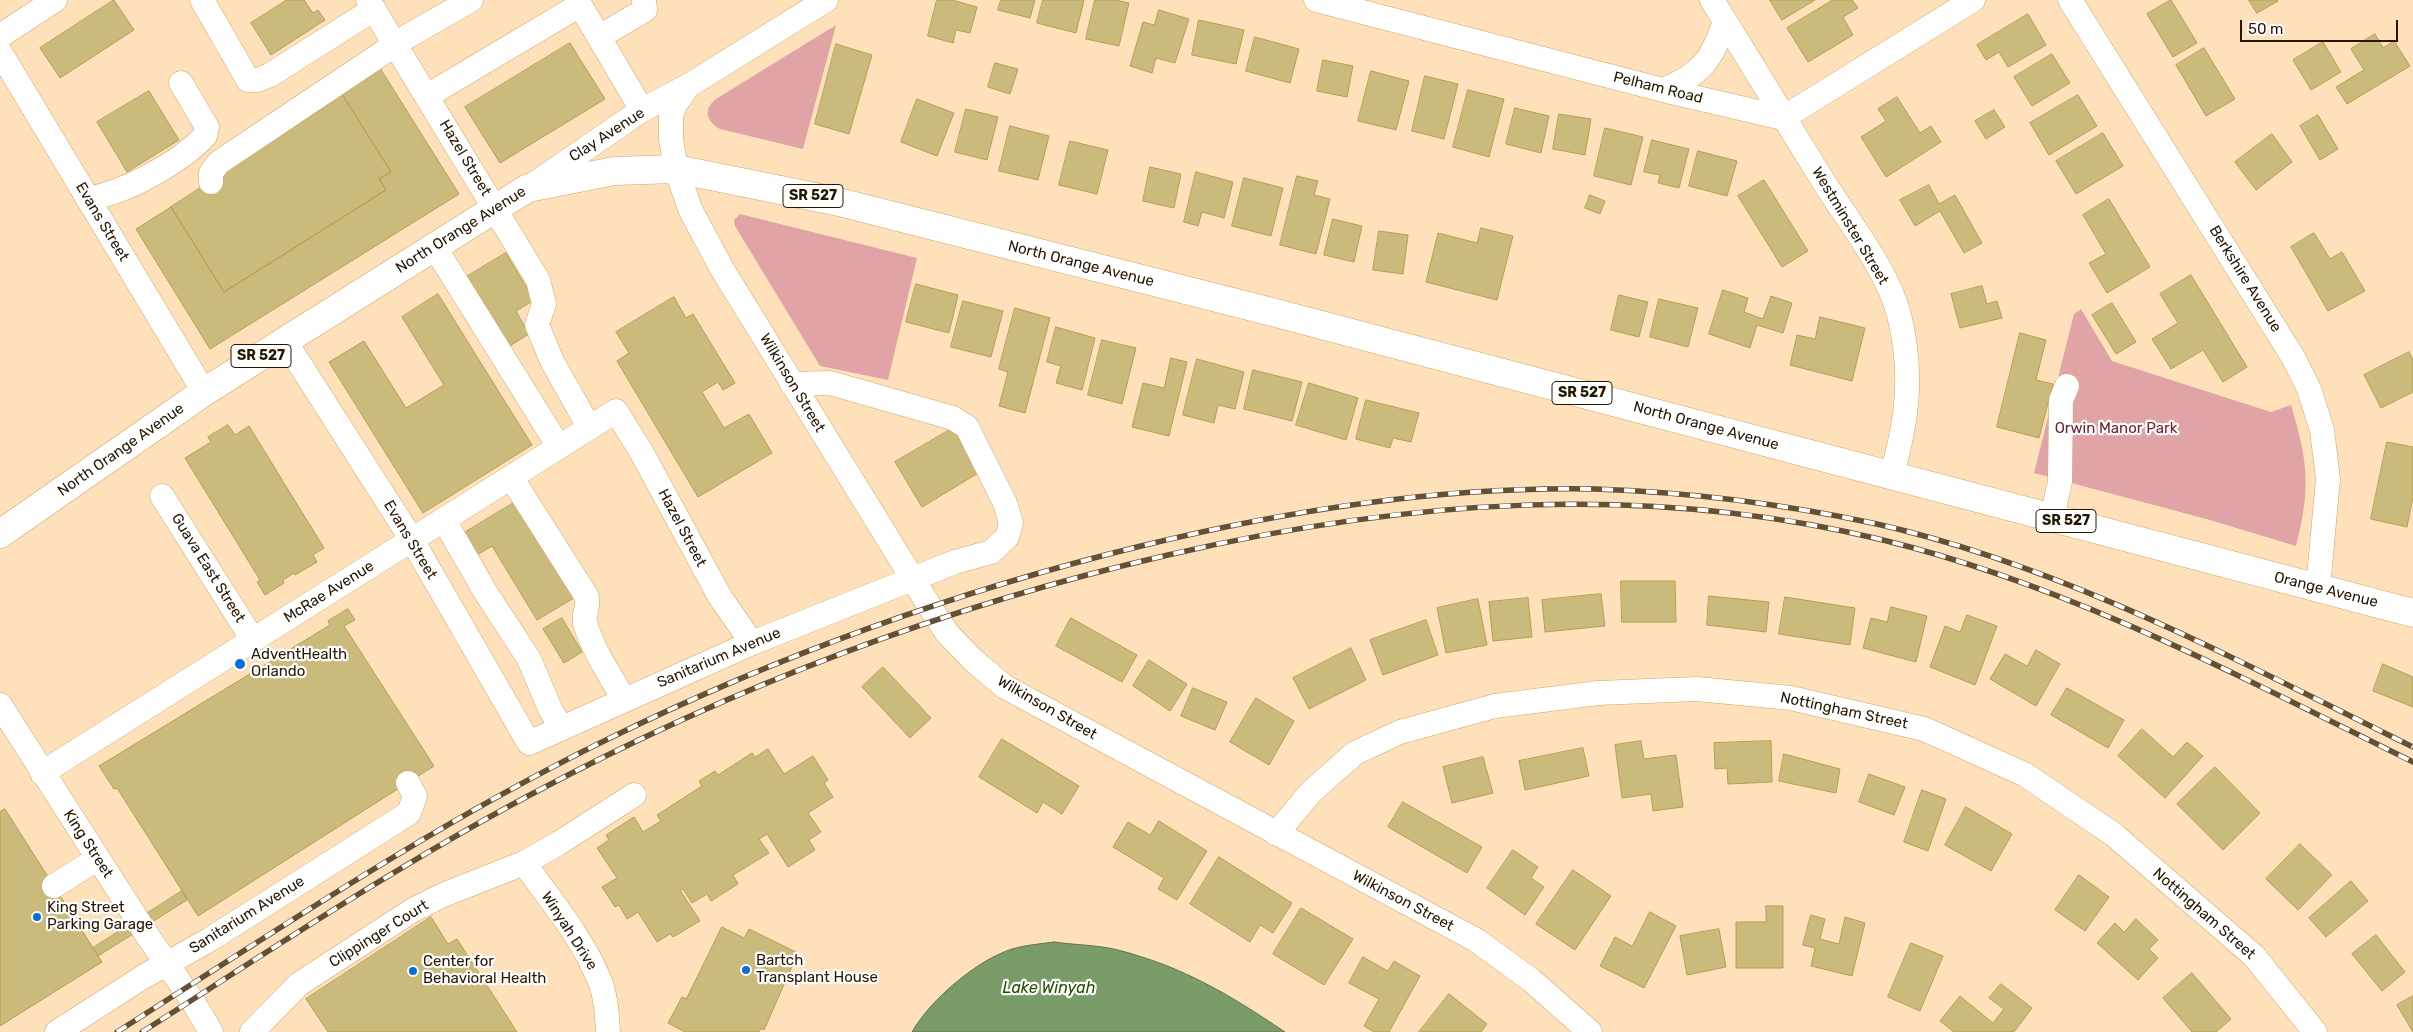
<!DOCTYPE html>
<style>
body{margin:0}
#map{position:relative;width:2413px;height:1032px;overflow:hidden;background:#fee1ba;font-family:Rubik,sans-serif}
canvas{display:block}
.scale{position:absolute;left:2240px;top:20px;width:158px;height:22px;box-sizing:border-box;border:2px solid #281700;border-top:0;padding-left:6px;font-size:15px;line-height:18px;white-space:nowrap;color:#281700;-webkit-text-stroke:4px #fff;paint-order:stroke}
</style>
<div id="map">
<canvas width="2413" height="1032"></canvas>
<div class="scale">50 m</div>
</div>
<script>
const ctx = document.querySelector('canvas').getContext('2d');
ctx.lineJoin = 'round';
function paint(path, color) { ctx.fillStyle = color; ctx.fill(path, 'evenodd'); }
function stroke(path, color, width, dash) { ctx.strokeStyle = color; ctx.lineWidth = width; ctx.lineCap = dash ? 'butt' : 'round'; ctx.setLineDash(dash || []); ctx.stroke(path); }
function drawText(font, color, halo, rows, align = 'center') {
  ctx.font = font + ' Rubik,sans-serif'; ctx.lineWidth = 4.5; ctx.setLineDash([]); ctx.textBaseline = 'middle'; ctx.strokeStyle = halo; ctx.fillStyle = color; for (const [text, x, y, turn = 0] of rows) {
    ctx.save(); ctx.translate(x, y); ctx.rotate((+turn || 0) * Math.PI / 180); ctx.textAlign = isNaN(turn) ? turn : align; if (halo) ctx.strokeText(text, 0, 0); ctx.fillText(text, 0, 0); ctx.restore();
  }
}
const green = new Path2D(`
 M836 25 803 149 720 129C706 121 703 109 716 99Z
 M740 214 917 258 888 380 820 366 735 226 734 220Z
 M2081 309 2112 361 2271 412 2291 405C2308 462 2311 488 2296 546L2210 520 2034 473 2074 314Z`);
const water = new Path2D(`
 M1054 942C1075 945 1098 945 1118 950 1184 967 1230 995 1285 1032H912C930 1000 977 960 1012 949 1025 945 1040 944 1054 942Z`);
const building = new Path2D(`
 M114 0 134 30 60 78 40 48Z
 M287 0H304L313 13 318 10 325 20 271 55 251 23Z
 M937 0H952L977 7 970 33 956 30 953 43 928 36Z
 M1001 0H1035L1030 18 998 10Z
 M1043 0H1084L1076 33 1037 23Z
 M1095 0H1115L1129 3 1119 46 1086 39Z
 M1770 0H1815L1782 20Z
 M1833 0H1852L1858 8 1843 17 1853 35 1808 62 1787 28Z
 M2171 0 2197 43 2173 57 2147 14Z
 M2249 0H2277L2278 1 2257 13Z
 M1159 10 1189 19 1175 63 1156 58 1152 73 1130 66 1143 22 1154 25Z
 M2028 14 2046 45 2008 67 1999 52 1986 60 1977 45Z
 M1199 20 1244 30 1236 64 1192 55Z
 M2375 34 2383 48 2394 41 2410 66 2347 104 2336 87 2364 70 2351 49Z
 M1255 37 1299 49 1290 83 1246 71Z
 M2323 42 2341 72 2311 90 2293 60Z
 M570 43 605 99 500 163 465 107Z
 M836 44 872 55 849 134 815 124Z
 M2204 48 2235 99 2206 116 2176 65Z
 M2052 54 2070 83 2032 106 2014 77Z
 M1323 60 1353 66 1347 97 1317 91Z
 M995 63 1018 69 1010 94 988 87Z
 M380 68 459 194 210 349 136 229 171 207 224 292 386 190 379 179 391 172 341 92Z
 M1371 71 1409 81 1396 130 1358 121Z
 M1425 76 1458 84 1444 139 1412 131Z
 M1468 90 1504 99 1489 157 1453 147Z
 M149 91 179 140 127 172 97 122Z
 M2078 95 2097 126 2049 155 2030 123Z
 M343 96 391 172 379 179 386 190 224 292 171 207Z
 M1897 97 1920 133 1931 126 1941 142 1886 177 1861 137 1886 121 1878 109Z
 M917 99 954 113 937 156 901 142Z
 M1515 108 1549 116 1541 153 1506 144Z
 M966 109 998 117 987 160 955 152Z
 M1994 110 2005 127 1986 139 1975 121Z
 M1559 114 1591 119 1585 155 1553 149Z
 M2318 115 2338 149 2320 160 2300 126Z
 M1010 126 1049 136 1038 180 999 171Z
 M1605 128 1643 137 1631 185 1594 176Z
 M2103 133 2123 166 2076 194 2056 161Z
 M2272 134 2292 162 2256 190 2235 162Z
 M1652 140 1689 149 1679 188 1658 183 1660 175 1644 172Z
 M1070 141 1108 150 1097 194 1059 185Z
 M1698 151 1737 161 1727 196 1689 186Z
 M1150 167 1181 174 1174 208 1143 201Z
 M1196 172 1233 182 1224 218 1202 212 1198 226 1184 222Z
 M1297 176 1318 181 1314 195 1330 199 1316 254 1280 245Z
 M1244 178 1283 188 1271 236 1232 226Z
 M1764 180 1808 251 1782 267 1738 196Z
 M1929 185 1939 204 1955 195 1982 243 1964 253 1940 211 1915 226 1900 200Z
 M1590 195 1605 201 1600 214 1585 208Z
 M2109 199 2150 267 2107 293 2089 263 2106 254 2083 215Z
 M1333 219 1362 226 1354 262 1324 255Z
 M1481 228 1513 236 1497 300 1426 282 1438 233 1477 243Z
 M1379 231 1408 235 1403 274 1373 270Z
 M2314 233 2330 259 2342 252 2365 291 2328 311 2291 247Z
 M506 253 534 300 516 311 529 334 508 347 466 277Z
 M2191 275 2247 367 2223 382 2203 350 2171 369 2152 339 2178 323 2160 294Z
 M916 284 958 295 949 333 906 322Z
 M1982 286 1987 304 1997 301 2002 318 1960 328 1951 294Z
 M1723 290 1748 298 1744 312 1763 319 1771 296 1792 303 1783 333 1757 325 1750 348 1709 334Z
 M438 294 532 445 423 513 329 362 364 341 406 408 444 385 402 317Z
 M1619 295 1648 302 1639 337 1611 330Z
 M674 297 686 318 693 314 735 383 723 390 718 382 702 392 724 428 749 414 772 453 698 497 617 361 629 353 616 332Z
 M1659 299 1698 308 1688 347 1650 337Z
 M963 301 1003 311 991 357 951 347Z
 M2112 303 2136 342 2116 354 2092 315Z
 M1015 308 1050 318 1025 413 999 406 1008 372 999 369Z
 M1820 317 1865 328 1852 381 1790 365 1797 335 1815 339Z
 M1056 327 1095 338 1082 390 1056 383 1061 366 1047 362Z
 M2020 333 2046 340 2036 380 2053 384 2039 438 1997 427Z
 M1102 340 1136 348 1122 404 1088 395Z
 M2409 352 2413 360V392L2381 408 2364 375Z
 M1171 358 1187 362 1169 436 1132 427 1143 383 1164 388Z
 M1197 359 1244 372 1235 409 1218 405 1214 423 1183 415Z
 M1253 370 1302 382 1292 421 1244 409Z
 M1309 383 1358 398 1346 440 1296 425Z
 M1366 400 1419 413 1411 442 1393 438 1390 448 1356 439Z
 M228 425 235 435 249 426 324 548 313 555 317 562 295 575 294 573 283 580 284 583 265 595 257 582 260 580 185 458 211 442 208 437Z
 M953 428 980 472 922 507 895 462Z
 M2387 442 2413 447V497L2407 527 2371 519Z
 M520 499 579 595 537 620 492 546 477 555 464 533Z
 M1621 581H1675L1676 622H1622Z
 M1601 594 1605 626 1545 632 1542 600Z
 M1709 596 1769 602 1766 632 1707 625Z
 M1785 597 1855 608 1850 645 1779 634Z
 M1528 598 1532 637 1493 641 1489 602Z
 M1478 599 1487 645 1446 653 1437 608Z
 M1891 607 1927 616 1916 662 1863 648 1871 618 1887 622Z
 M348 609 355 620 344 626 434 766 198 916 117 788 114 789 99 766 330 625 328 621Z
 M1967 615 1997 626 1975 685 1930 667 1945 626 1960 632Z
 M562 618 582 652 564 663 543 629Z
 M1071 618 1137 655 1122 682 1056 646Z
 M1426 620 1438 655 1383 675 1370 640Z
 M1351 648 1366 680 1309 709 1293 678Z
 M2036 650 2060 664 2036 706 1990 679 2005 654 2027 666Z
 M1149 660 1187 684 1170 711 1133 686Z
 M2383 664 2413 677V707L2373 691Z
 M883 667 931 718 910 738 862 687Z
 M1193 688 1227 702 1215 730 1181 716Z
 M2067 688 2124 720 2108 748 2051 715Z
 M1256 698 1294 721 1269 765 1230 742Z
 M2142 729 2173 757 2187 742 2203 756 2165 798 2118 756Z
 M1002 739 1079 786 1062 814 1043 802 1037 813 979 777Z
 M1641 741 1644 759 1676 755 1683 807 1653 811 1651 794 1622 798 1615 745Z
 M1771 741 1772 782 1728 784 1727 768 1715 769 1714 743Z
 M1583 748 1589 776 1525 790 1519 761Z
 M768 749 784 774 813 756 828 780 824 783 833 797 808 813 821 832 809 840 815 850 788 867 767 834 759 839 769 853 733 875 738 884 711 901 707 894 692 903 683 889 680 890 700 921 673 937 670 934 657 942 638 912 627 919 619 905 615 907 602 887 617 878 597 848 609 840 606 835 634 817 643 832 661 821 657 815 702 786 699 781 715 771 718 775 752 753 755 757Z
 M1784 754 1840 769 1836 793 1779 781Z
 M1483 757 1493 793 1452 803 1443 767Z
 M2215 767 2260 813 2223 850 2177 804Z
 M1869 774 1905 787 1894 815 1859 802Z
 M1922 790 1946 799 1928 851 1904 842Z
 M1403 802 1482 847 1467 873 1388 827Z
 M1966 807 2012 834 1991 871 1945 845Z
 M5 809 102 962 0 1026V812Z
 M1159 821 1207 851 1177 900 1158 889 1164 878 1113 847 1128 822 1150 835Z
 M2300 844 2332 875 2298 910 2266 879Z
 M1513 850 1538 867 1531 878 1544 887 1525 915 1487 888Z
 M1219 857 1292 903 1273 933 1260 925 1250 942 1190 904Z
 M1573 870 1611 896 1575 950 1536 924Z
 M2079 875 2109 897 2085 931 2055 910Z
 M2351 881 2368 901 2326 937 2309 918Z
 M182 891 187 900 98 956 93 948Z
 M1766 906H1783V968H1736V922H1766Z
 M1301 908 1353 939 1324 985 1273 954Z
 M1650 912 1676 926 1644 988 1600 966 1615 937 1632 946Z
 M1811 915 1825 919 1820 939 1839 944 1845 917 1865 923 1852 976 1811 966 1815 948 1803 945Z
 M431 917 448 944 457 939 517 1032H328L306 999Z
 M2136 919 2158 940 2149 949 2158 958 2138 980 2097 943 2115 923 2124 932Z
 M722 927 744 938 749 929 798 953 764 1030 761 1028 759 1032H685L668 1023 682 997 686 999Z
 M1719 929 1726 967 1687 975 1680 936Z
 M2376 935 2405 972 2382 991 2352 954Z
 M1911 943 1943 956 1920 1011 1888 997Z
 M1363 957 1388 971 1394 961 1420 976 1389 1032H1374L1364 1026 1379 999 1349 983Z
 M2192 973 2231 1019 2216 1032H2192L2163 998Z
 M2001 984 2032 1008 2014 1032H1954L1940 1021 1960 996 1993 1023 2004 1009 1989 998Z
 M1449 994 1487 1024 1481 1032H1419Z
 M2413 996V1032L2397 1005Z`);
const minor = new Path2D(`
 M202 0 248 80H258L270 75 374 9
 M368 0 538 280 544 304 537 325 552 361 589 427
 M577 0 642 110
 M1316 0 1663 90 1783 118 1973 0
 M1712 0C1751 62 1788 125 1827 187 1851 225 1888 271 1899 315 1913 372 1908 418 1892 474
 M2070 0 2293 357 2309 389 2322 430 2328 479 2318 588
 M0 36 55 0
 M599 37 645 10 644 0
 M0 52 204 392
 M688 86 675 105 671 116V139L676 169 691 211 722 269 930 607 947 633 974 661 1005 687 1476 940 1531 980 1590 1032
 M1663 90C1702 74 1712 60 1725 21
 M427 96 580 5
 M211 182V173L218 163 408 36 471 0
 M530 187 642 110 688 86 826 0
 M88 199C126 192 178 164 205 136L207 127 181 83
 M434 246 559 447
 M285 341 412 540 529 743 752 643 955 562 991 552 1007 537 1011 523 1005 503 967 427 953 418 830 383 792 384
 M511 477 587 597C589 607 583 614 585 623 593 650 610 676 624 699
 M162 496 253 640
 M2052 517 2060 482 2061 400 2067 386
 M444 520 486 593 529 659 551 711 561 727
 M0 705 149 938 192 1000 211 1032
 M42 773 616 411 642 453 720 597 752 643
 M1276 834 1311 792 1355 753 1400 732 1495 706 1598 693 1697 689 1791 698 1924 729 2024 774 2113 834 2254 956 2315 1032
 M524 863C550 900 582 937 599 979 606 995 607 1015 608 1032
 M54 886 97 859
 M57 1032 143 977 209 940 409 813 415 796 408 783
 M252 1032 299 984 413 910 443 895 524 863 559 843 634 795`);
const major = new Path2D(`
 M0 534 204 392 528 188 614 171 676 169 835 201 1272 312 2413 613`);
const rail = new Path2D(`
 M117 1032C277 930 436 823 606 740 777 656 957 591 1141 546 1289 510 1441 486 1594 489 1689 492 1784 504 1877 524 2066 567 2240 662 2413 747
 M142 1032C269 951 395 867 528 796 730 688 945 606 1168 555 1406 500 1644 482 1883 540 2071 586 2241 677 2413 762`);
const markers = [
 [240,664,6,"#036fd7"],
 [37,917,5,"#036fd7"],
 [746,970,5,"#036fd7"],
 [413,971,5,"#036fd7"]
];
const shields = [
 [813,196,60],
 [261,356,60],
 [1582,393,60],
 [2066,521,60]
];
const shieldNames = [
 ["SR 527",813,196],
 ["SR 527",261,356],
 ["SR 527",1582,393],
 ["SR 527",2066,521]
];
const streetNames = [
 ["Pelham Road",1658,88,14],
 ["Clay Avenue",607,135,-33],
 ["Hazel Street",465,158,59],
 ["Evans Street",102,222,59],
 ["Westminster Street",1850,226,59],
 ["North Orange Avenue",461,230,-32],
 ["North Orange Avenue",1081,264,14],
 ["Berkshire Avenue",2245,279,58],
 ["Wilkinson Street",792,383,59],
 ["North Orange Avenue",1706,426,15],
 ["North Orange Avenue",121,450,-35],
 ["Hazel Street",682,528,62],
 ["Evans Street",410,540,59],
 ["Guava East Street",208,568,58],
 ["Orange Avenue",2326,590,14],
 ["McRae Avenue",329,592,-32],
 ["Sanitarium Avenue",719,658,-23],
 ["Wilkinson Street",1047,708,30],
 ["Nottingham Street",1844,711,12],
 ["King Street",88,844,57],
 ["Wilkinson Street",1403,901,28],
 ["Nottingham Street",2204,914,41],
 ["Sanitarium Avenue",247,915,-32],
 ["Winyah Drive",569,931,57],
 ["Clippinger Court",379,934,-32]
];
const parkNames = [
 ["Orwin Manor Park",2116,429]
];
const poiNames = [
 ["AdventHealth",251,655],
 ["Orlando",251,672],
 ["King Street",47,908],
 ["Parking Garage",47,925],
 ["Bartch",756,961],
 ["Transplant House",756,978],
 ["Center for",423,962],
 ["Behavioral Health",423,979]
];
const waterNames = [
 ["Lake Winyah",1049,988]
];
paint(green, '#e0a4a7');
paint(water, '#7a9c69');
stroke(water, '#61744a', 1);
paint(building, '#caba7c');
stroke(building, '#b39f51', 1);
stroke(minor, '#d3a562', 25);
stroke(major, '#d3a562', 29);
stroke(minor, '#fff', 24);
stroke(major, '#fff', 28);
stroke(rail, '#645034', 5.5);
stroke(rail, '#fff', 4, [11]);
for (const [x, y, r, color] of markers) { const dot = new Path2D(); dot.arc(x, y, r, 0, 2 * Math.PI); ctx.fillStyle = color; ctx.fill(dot); stroke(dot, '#fff', 2); }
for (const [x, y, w] of shields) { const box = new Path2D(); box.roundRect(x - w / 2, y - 11.5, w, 23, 4); ctx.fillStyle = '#fff'; ctx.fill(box); stroke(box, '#281700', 1); }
drawText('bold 14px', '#281700', null, shieldNames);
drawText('15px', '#281700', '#fff', streetNames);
drawText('15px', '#71212e', '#fff', parkNames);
drawText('15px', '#281700', '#fff', poiNames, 'left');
drawText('italic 16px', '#254e00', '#fff', waterNames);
</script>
